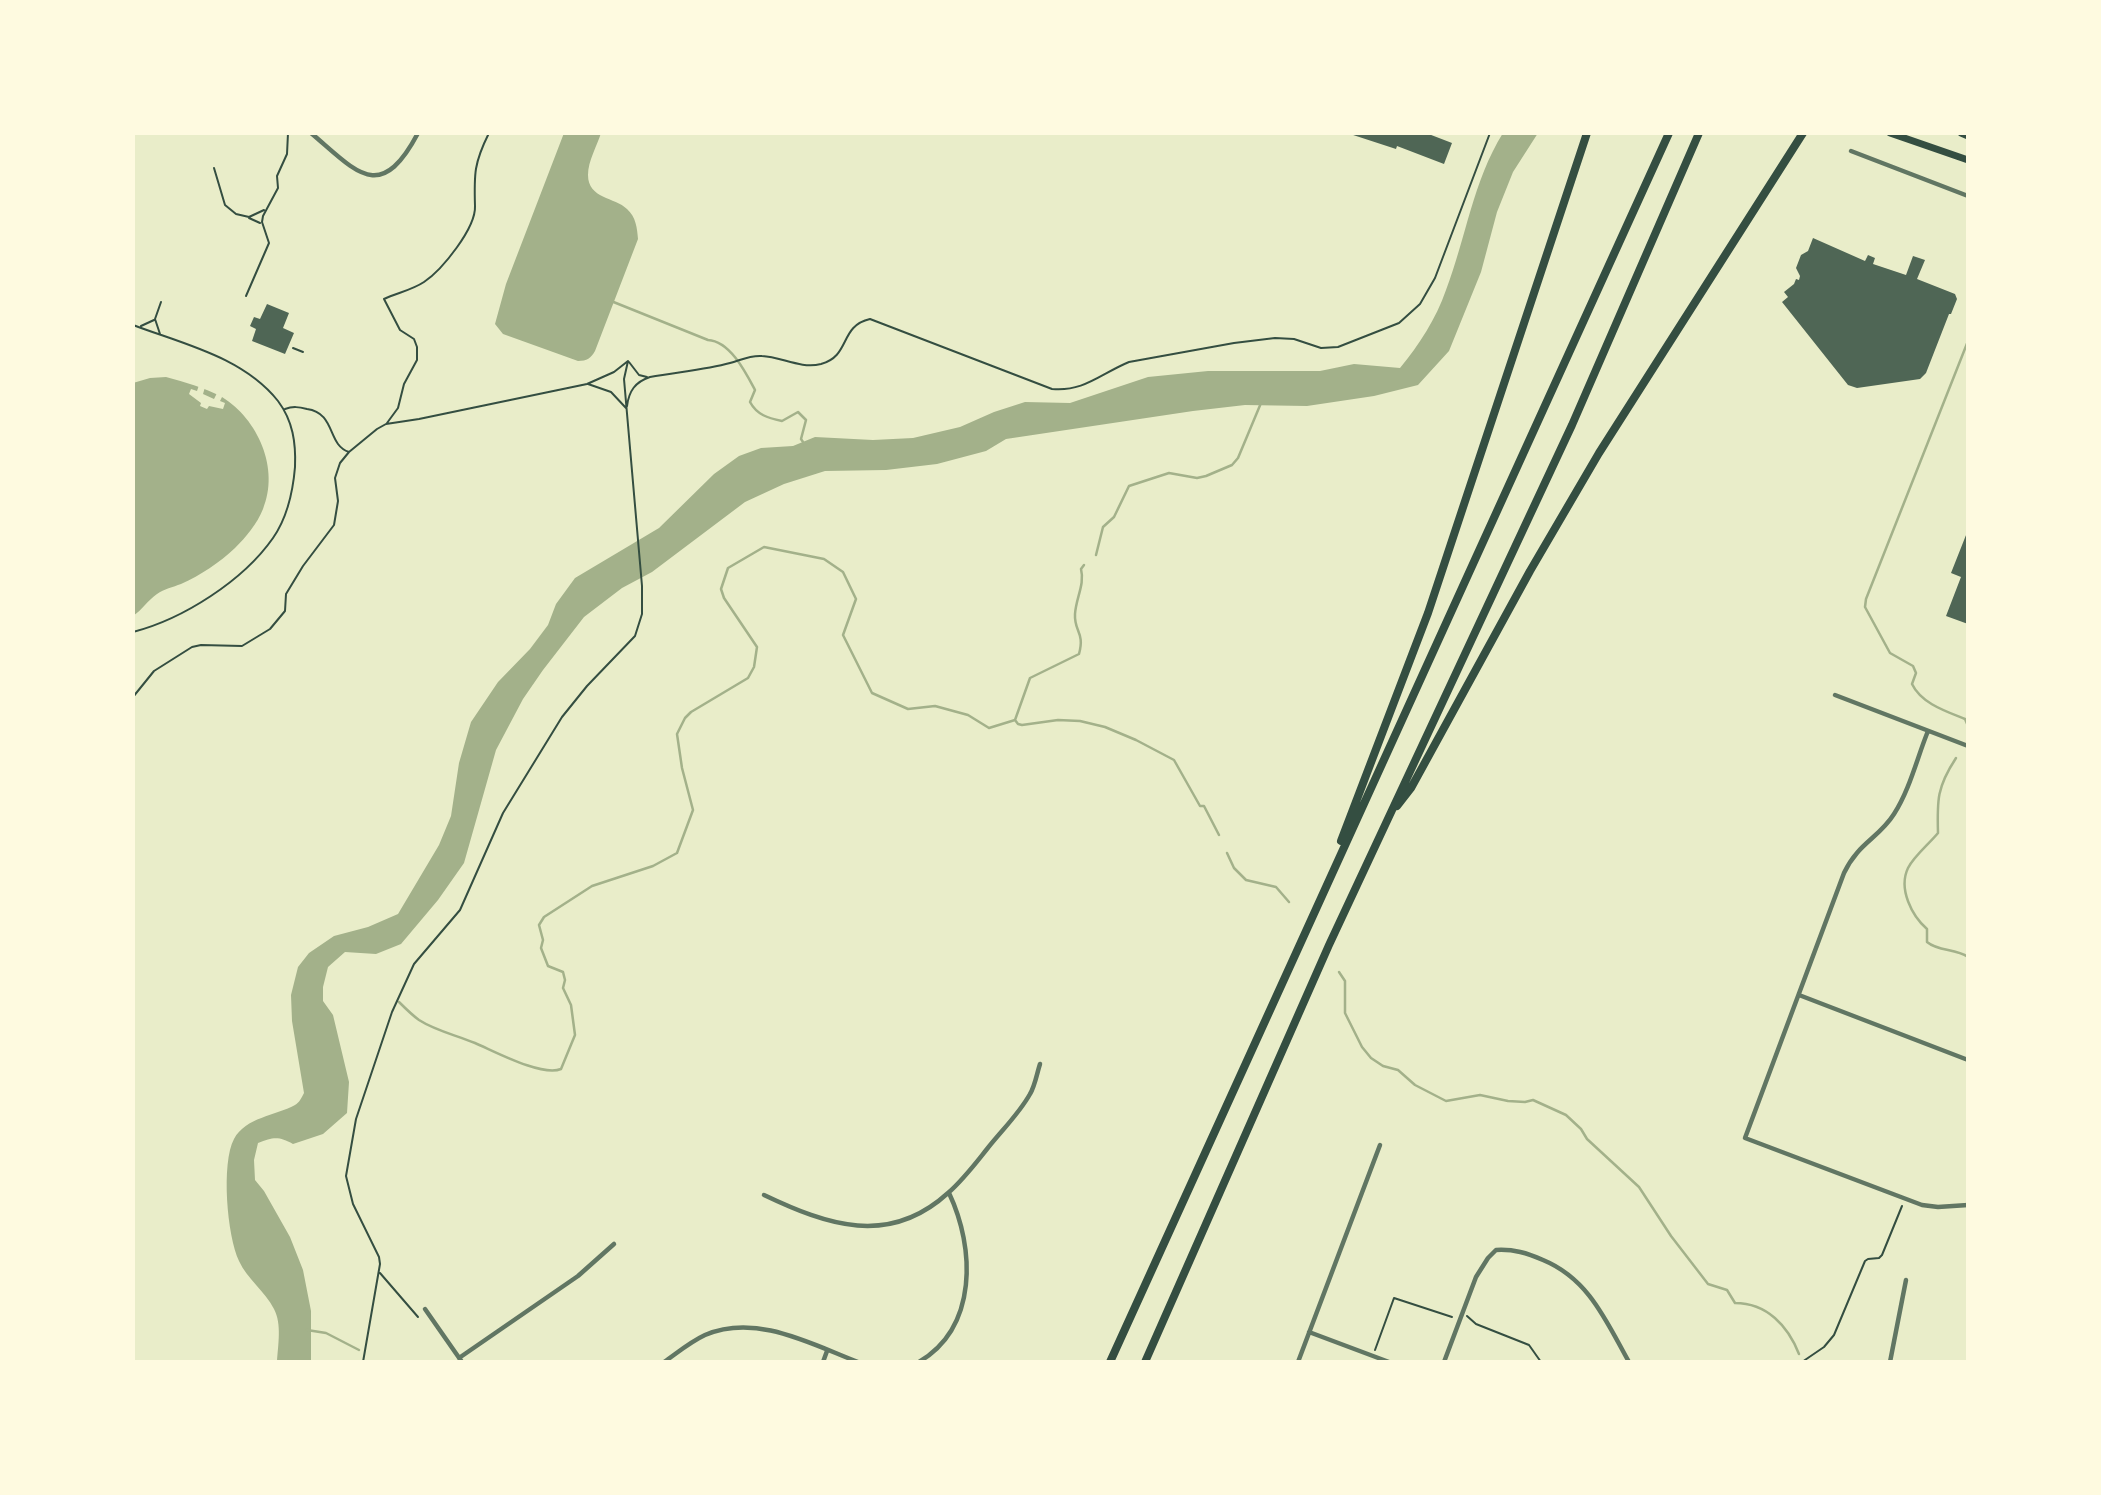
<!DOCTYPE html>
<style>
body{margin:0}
#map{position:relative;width:2101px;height:1495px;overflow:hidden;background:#e9edc9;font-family:Barlow,sans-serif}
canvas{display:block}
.frame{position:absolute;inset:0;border:135px solid #fefae0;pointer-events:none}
</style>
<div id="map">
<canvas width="2101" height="1495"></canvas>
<div class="frame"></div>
</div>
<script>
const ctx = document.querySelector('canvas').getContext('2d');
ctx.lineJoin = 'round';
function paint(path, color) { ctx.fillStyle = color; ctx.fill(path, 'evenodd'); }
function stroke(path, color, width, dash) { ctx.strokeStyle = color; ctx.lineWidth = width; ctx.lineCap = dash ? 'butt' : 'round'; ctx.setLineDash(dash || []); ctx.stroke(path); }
const water = new Path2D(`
 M564 133H601C597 146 588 161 588 175 588 199 615 197 627 209 636 217 637 228 638 239L595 351C591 358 587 361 578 361L503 334 495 324 506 284Z
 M1503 133H1538L1513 172 1497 212 1481 272 1449 351 1418 385 1374 396 1307 406 1245 405 1193 411 1006 439 986 451 937 464 886 470 825 471 784 484 745 502 652 572 622 588 584 617 543 670 523 699 496 750 464 863 438 900 401 944 376 954 345 952 328 967 323 987V1001L333 1015 349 1082 347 1113 323 1134 293 1144C279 1136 273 1137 258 1143L254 1160 255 1180 264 1191 290 1237 303 1270 311 1311V1362H277C278 1345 282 1324 274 1309 265 1291 247 1279 239 1261 227 1236 221 1163 234 1139 246 1117 275 1116 295 1105 299 1103 302 1097 304 1093L292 1021 291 995 298 967 309 953 334 936 368 927 398 914 439 845 451 816 459 763 471 722 498 682 530 649 548 625 556 604 575 578 659 528 714 474 739 456 761 448 793 446 815 437 873 440 913 438 960 427 994 412 1025 402 1070 403 1148 377 1208 371H1320L1354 364 1400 368C1419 345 1436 319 1446 290 1466 238 1473 181 1503 133Z
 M166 377C185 382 205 388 222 397 258 419 280 469 263 509 257 524 246 537 235 548 219 563 201 575 181 584 173 587 164 589 157 594 148 600 142 610 133 616V383L150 378Z`);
const pier = new Path2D(`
 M199 385 205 387 203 394 214 399 217 393 223 395 220 401 225 403 223 409 209 406 207 409 200 406 201 403 189 394 191 389 197 391Z`);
const stream = new Path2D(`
 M611 301 708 340C730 341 746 373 755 390L750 402C757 415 768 418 782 421L798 412 806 420 801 439 805 445
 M1968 341 1866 599 1865 607 1890 653 1913 666 1916 673 1912 684C1921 703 1945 711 1965 719L1968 726
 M1096 555 1103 527 1114 517 1129 486 1169 473 1197 478 1206 476 1232 465 1238 458 1261 403
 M1015 720 1018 724 1022 725 1058 720 1080 721 1105 727 1136 740 1174 760 1200 806H1204L1219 835
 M1956 758C1937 787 1937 800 1938 833 1929 844 1914 856 1908 868 1898 889 1912 916 1927 929V942C1939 952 1955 948 1968 957
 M1227 853 1234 868 1246 880 1276 887 1289 902
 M1339 972 1345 981V1013L1362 1047 1371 1058 1383 1066 1398 1070 1415 1085 1446 1101 1480 1095 1508 1101 1525 1102 1533 1100 1566 1115 1581 1129 1587 1139 1639 1187 1671 1236 1708 1284 1727 1290 1735 1303C1767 1303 1788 1326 1799 1354
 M399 1002C405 1008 412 1015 419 1020 436 1031 456 1035 475 1043 494 1051 542 1077 561 1069L575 1035 571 1005 563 988 565 980 563 972 548 966 541 948 543 940 539 925 544 917 592 886 653 866 677 853 693 810 682 768 677 734 685 718 691 712 748 678 754 667 757 647 724 598 721 589 728 568 764 547 824 559 843 572 856 599 843 635 872 693 908 709 935 706 968 715 989 728 1015 720 1030 678 1079 654C1085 632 1074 632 1075 614 1076 598 1085 584 1081 569L1084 565
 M307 1330 326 1333 359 1350`);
const building = new Path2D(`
 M1347 133H1426L1452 143 1444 164 1397 146 1396 149Z
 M1813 238 1865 261 1868 255 1875 258 1873 264 1906 275 1913 256 1925 260 1917 279 1955 294 1957 299 1951 314H1949L1926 373 1920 379 1857 388 1848 385 1782 302 1788 297 1784 292 1794 284 1796 279 1799 280 1800 276 1796 268 1801 255 1808 251Z
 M267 304 289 313 283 328 294 333 285 354 252 341 256 329 250 326 254 317 260 319Z
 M1968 530V624L1946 616 1961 577 1951 573Z`);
const path = new Path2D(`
 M214 168 225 205 236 214 249 217 264 210
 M249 218 260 223
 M246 296 269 243 262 222 263 216 278 188 277 176 287 154 288 133
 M133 325C183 344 243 357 278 401 293 421 296 443 295 467 293 491 287 518 273 538 243 581 183 619 133 632
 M141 326 154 320
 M160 334 155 319 161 302
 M293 348 303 352
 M629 362 639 375 647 377
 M588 384 611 392 626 408
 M627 406C629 391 635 382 650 377 676 372 705 370 730 363 741 360 750 355 762 356 782 357 800 369 821 364 851 356 839 326 870 319L1052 389C1084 392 1100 374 1129 362L1234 343 1275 338 1294 339 1321 348 1338 347 1399 323 1420 304 1435 278 1490 133
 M285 409C293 406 299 407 307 409 336 413 327 445 349 452
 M387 423 398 408 404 384 417 360V347L414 339 400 330 384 299C397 293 412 290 424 282 442 270 476 228 475 206 474 174 474 163 489 133
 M133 697 154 671 192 647 201 645 242 646 270 629 285 611 286 594 303 566 334 525 338 501 335 478 340 463 349 452 377 429 386 424 419 419 587 384 614 372 628 361
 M380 1273 418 1317
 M1467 1316 1476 1324 1529 1345 1541 1362
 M1375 1350 1394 1298 1452 1317
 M363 1362 380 1264 379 1257 353 1204 346 1176 356 1119 392 1012 414 964 460 910 503 813 562 717 587 686 635 636 642 614V586L624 379 628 361
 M1802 1362 1824 1347 1834 1335 1865 1261 1868 1259 1879 1258 1882 1255 1902 1206`);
const minor = new Path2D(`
 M311 133C356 171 380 205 418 133
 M1851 151 1968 196
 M1835 695 1968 746
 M1928 731C1917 758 1910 789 1894 814 1879 838 1858 843 1844 873L1745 1138 1922 1205 1938 1207 1968 1205
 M1799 995 1968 1060
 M764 1195C827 1225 889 1247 948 1193 963 1180 975 1164 987 1149 1001 1131 1019 1114 1030 1094 1035 1086 1037 1073 1040 1064
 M425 1309 462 1362
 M1309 1332 1389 1362
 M459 1358 578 1276 614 1244
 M664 1362C677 1353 690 1342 705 1335 756 1313 811 1344 858 1362
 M823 1362 827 1351
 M919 1362C978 1327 975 1248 949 1193
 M1298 1362 1380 1145
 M1444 1362 1476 1277 1488 1258 1496 1250C1514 1249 1527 1253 1543 1260 1589 1279 1606 1321 1629 1362
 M1890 1362 1906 1280`);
const primary = new Path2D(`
 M1890 133 1968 160
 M1961 133 1968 136`);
const motorway = new Path2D(`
 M1397 806 1411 788 1530 571 1599 453 1803 133
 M1341 841 1428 613 1587 133
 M1110 1362 1669 133
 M1145 1362 1329 945 1572 425 1699 133`);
paint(water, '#a3b18a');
paint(pier, '#e9edc9');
stroke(stream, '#a3b18a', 2.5);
paint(building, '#4f6655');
stroke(path, '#344e41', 2);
stroke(minor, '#617663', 4.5);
stroke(primary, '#344e41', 7);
stroke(motorway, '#344e41', 8);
</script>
